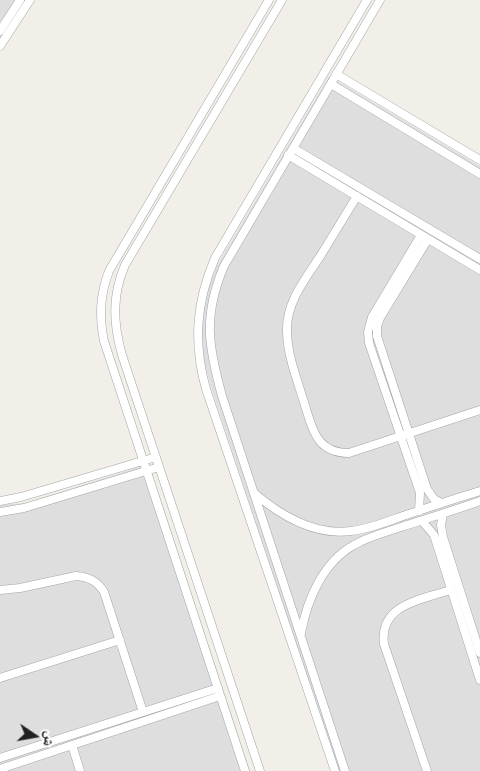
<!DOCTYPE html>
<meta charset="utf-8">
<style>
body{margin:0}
#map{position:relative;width:480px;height:771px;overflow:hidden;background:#f1efe8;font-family:"DM Sans","Noto Naskh Arabic",sans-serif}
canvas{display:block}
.north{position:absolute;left:10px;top:711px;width:50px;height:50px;-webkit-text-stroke:4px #fff;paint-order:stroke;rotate:102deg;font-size:14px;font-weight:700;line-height:20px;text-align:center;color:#212121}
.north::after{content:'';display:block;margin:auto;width:18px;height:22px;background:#212121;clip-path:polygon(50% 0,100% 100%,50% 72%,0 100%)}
</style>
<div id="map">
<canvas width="480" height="771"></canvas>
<div class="north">ش</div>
</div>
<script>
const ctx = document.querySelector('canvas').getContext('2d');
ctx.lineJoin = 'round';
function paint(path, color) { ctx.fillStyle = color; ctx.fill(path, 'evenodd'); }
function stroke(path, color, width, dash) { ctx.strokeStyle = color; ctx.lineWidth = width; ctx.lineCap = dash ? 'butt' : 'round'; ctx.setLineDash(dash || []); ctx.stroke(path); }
const residential = new Path2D(`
 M0 0H24L0 37Z
 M329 76 480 166V771H339L212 390 202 356 199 335 208 287 218 264Z
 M149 464 250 771H0V505L25 503Z`);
const minor = new Path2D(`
 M0 31 20 0
 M0 46 30 0
 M336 74 480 160
 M331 84 480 174
 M293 148 480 259
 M288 155 480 270
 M357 196C345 216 333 235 321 255 306 278 286 302 287 331 287 357 300 387 307 412 314 436 321 453 349 453L480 410
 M428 239 380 318 377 326V336L427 489 434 499 441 503
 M254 493C280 515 315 536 351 531 369 529 386 522 403 516 429 507 454 499 480 491
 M0 501 21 497 156 457
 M419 511 420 493 369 343 368 332 372 317 421 235
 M0 512 24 508 159 467
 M443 514 441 525 443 537 480 653
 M422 521 434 535 480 680
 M0 590 20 588 76 576C89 577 97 581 104 592L143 712
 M301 633C307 600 323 562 354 545 369 536 387 532 404 526 429 518 455 510 480 501
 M0 678 120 640
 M72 745 80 771
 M0 758 218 688
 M0 769 220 696
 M245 771 104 341C99 316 100 295 109 271L269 0
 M260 771 122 355C113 323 112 295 125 265L282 0
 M335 771 206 389C193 343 196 302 215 258L367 0
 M345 771 222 396C208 345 203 316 224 266L380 0
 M427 771 384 644C379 604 421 600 450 590`);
paint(residential, '#dfdede');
stroke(minor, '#a5a5a5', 9);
stroke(minor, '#fff', 8);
</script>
